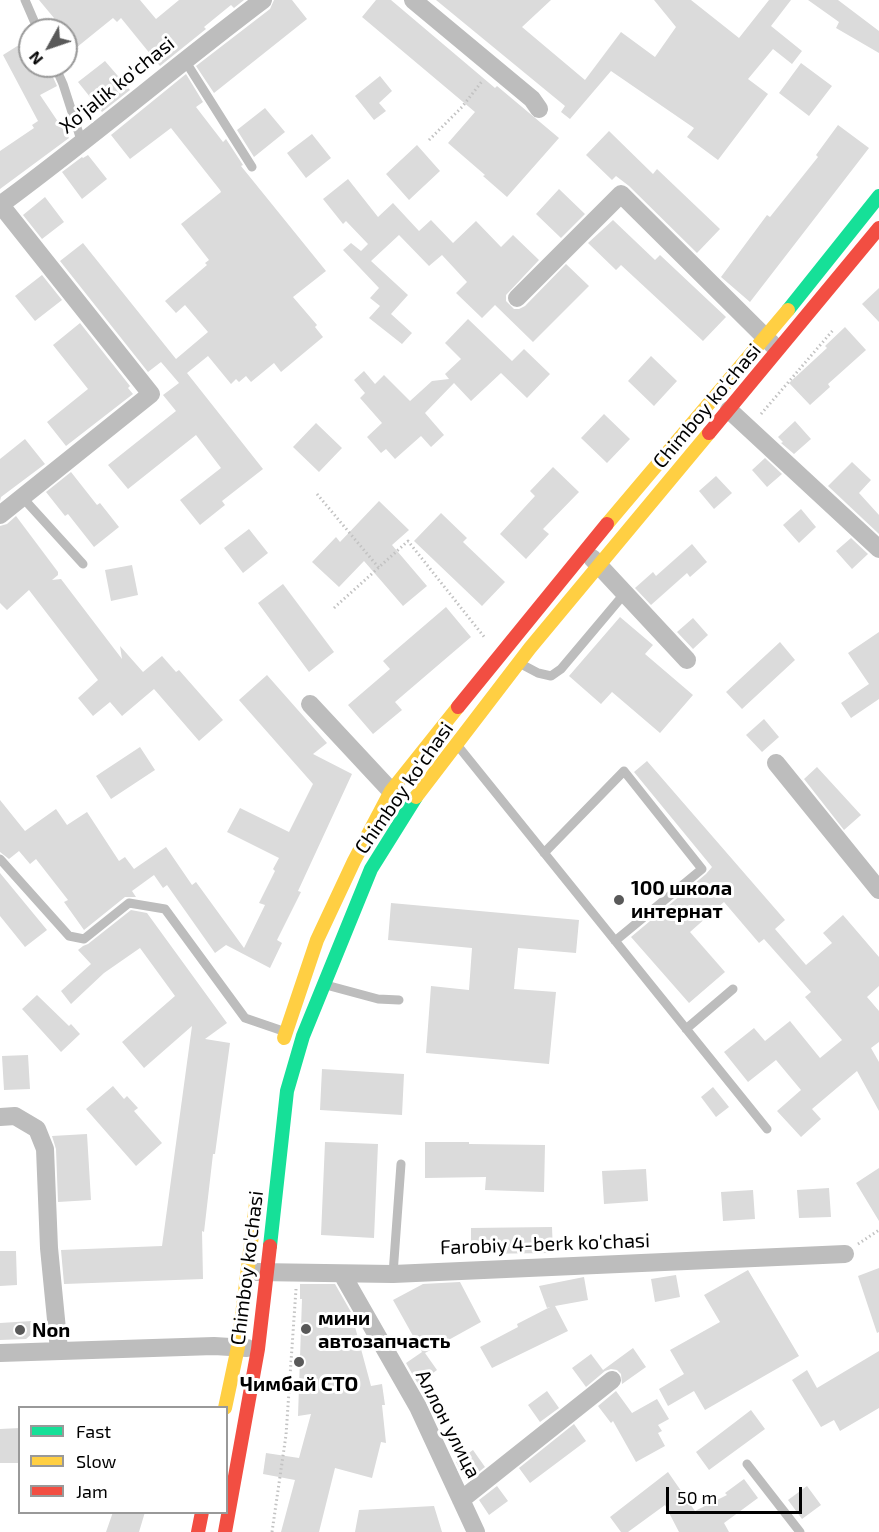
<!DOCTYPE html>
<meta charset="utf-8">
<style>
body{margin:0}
#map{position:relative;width:879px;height:1532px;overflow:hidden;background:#fff;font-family:"Exo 2",sans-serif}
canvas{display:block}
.legend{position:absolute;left:18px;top:1406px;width:210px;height:108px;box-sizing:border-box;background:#fff;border:2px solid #999;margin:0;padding:8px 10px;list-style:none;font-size:18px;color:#000}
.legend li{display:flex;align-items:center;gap:12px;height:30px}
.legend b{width:30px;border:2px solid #999}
.north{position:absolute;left:18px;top:18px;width:60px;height:60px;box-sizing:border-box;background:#fff;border:2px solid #999;border-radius:50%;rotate:230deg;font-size:16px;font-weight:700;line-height:24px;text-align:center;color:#000}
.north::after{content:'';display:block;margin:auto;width:21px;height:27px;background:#595959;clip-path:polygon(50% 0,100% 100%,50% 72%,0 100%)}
.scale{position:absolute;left:666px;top:1487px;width:136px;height:27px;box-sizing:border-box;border:3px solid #000;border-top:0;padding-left:8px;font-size:18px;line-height:21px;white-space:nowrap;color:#000;-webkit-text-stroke:4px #fff;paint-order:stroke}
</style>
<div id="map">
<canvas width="879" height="1532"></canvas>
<ul class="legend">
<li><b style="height:8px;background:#16e098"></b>Fast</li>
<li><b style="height:8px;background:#ffcf43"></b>Slow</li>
<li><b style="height:8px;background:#f24e42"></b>Jam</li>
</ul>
<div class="north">N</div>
<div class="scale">50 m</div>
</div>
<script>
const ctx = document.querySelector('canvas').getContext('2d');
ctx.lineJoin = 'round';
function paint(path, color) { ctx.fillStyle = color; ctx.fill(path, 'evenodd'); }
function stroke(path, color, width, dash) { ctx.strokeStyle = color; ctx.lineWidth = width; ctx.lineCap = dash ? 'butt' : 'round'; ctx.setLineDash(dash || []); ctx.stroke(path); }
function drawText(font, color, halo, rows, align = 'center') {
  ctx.font = font + ' "Exo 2",sans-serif'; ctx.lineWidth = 6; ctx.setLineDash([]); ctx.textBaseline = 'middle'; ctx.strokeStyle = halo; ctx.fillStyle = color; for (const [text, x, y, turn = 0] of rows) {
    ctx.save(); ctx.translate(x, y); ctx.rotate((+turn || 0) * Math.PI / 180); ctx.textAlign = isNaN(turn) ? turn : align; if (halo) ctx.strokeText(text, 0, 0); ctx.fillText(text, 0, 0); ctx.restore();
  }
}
const building = new Path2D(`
 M39 0H140L156 19 179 0H244L234 8 231 5 204 27 206 29 160 66 121 18 117 22 113 18 66 56V30H45L44 26 54 18Z
 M274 0H292L307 19 214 93 196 66 270 9Z
 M376 0H391L495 88 497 86 559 138 507 197 483 176 485 175 448 143 475 112 362 17Z
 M436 0H551L522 27 585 80 621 32 655 57 676 27 654 0H691L739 38 769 0H791L771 26 802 51 792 64 773 49 748 79 768 94 718 160 687 137 694 128 611 71 570 119 561 112 565 106Z
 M808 0H838L879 31V53L836 28 839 22Z
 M30 38V66H48L57 86 40 95 69 138 0 189V151L34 128 32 125 38 121 3 55Z
 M105 61 130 90 102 112 78 82Z
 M801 63 832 86 809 116 779 93Z
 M186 74 203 102 196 107 223 142 226 139 243 165 241 166 326 271 293 297 317 325 315 327 323 337 281 372 274 363 251 382 246 376 239 382 236 379 231 384 208 356 187 373 263 469 222 501 225 505 200 525 180 500 221 468 196 435 128 489 108 465 176 411 163 395 179 383 161 362 148 372 60 261 83 243 176 359 208 332 185 305 176 313 165 301 207 265 205 263 209 260 181 224 221 192 220 190 171 128 130 159 111 135Z
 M380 76 392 91 379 103 386 111 374 120 355 96Z
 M265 108 285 132 254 157 237 130Z
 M838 125 869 148 750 302 721 277 767 215 770 217 818 157 816 155Z
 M609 131 653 174 657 169 720 229 697 253 629 186 616 176 612 180 586 155Z
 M312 134 331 158 306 178 287 153Z
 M417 145 440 171 409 200 386 174Z
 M88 155 107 179 82 199 62 172 82 157 83 158Z
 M348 179 378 217 393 203 419 231 431 220 453 243 476 221 501 247 513 235 539 260 506 295V301L514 309H519L525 306 566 264 589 286 533 342 495 305 482 318 456 293 467 282 442 255 429 266 399 235 371 261 408 295 391 314 412 333 402 344 369 318 380 306 370 298 379 288 343 250 351 243 361 251 368 244 346 221 343 224 323 199Z
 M559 189 585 214 561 238 536 214Z
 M45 197 64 222 42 239 23 215Z
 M613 220 655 260 660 255 726 317 703 341 621 265 616 270 588 243Z
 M42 275 62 300 35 321 15 296Z
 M879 288V322L862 304Z
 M468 319 512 361 524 349 550 374 527 398 501 373 471 401 454 383 425 413 444 435 431 447 421 436 395 459 386 449 381 453 367 437 382 423 360 398 365 393 354 380 364 371 375 384 384 375 410 401 432 381 449 379 445 374 461 359 445 343Z
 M80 323 130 386 128 388 133 394 66 446 47 422 88 389 53 345Z
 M845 327 866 350 828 384 830 387 810 405 789 383 827 348 825 346Z
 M651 356 677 381 654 406 628 381Z
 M604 414 630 439 607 463 581 438Z
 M795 421 811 439 794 454 781 443 783 442 778 437Z
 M316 423 342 448 319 472 293 447Z
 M25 439 45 464 1 497 0 501V459Z
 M765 458 782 474 767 487 752 470Z
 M852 462 871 480 859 493 879 515V534L828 486Z
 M553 467 579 492 543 529 549 534 526 559 500 534 535 496 530 491Z
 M71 472 97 505 100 503 119 527 94 547 68 514 65 516 46 492Z
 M716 476 732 493 714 509 699 491Z
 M379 501 409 530 392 545 427 586 403 606 364 561 339 587 312 562 336 537 340 542Z
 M801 509 816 527 799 543 783 525Z
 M441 513 467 538 463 542 505 582 482 606 414 541Z
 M16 516 58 572V575L52 580 61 579 122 659 120 646 143 672 162 656 176 672 179 670 223 720 199 741 154 689 122 716 110 702 93 716 78 698 98 680 29 590 7 610 0 603V526L7 524Z
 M249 529 268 553 243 573 224 548Z
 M851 538 868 554 852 569 836 551Z
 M692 544 707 562 690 577 687 573 651 605 635 588 653 572 656 576Z
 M132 565 138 595 111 601 105 570Z
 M283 584 334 652 309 672 258 603Z
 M446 607 471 637 395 702 402 710 373 734 348 705 390 669 383 661Z
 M620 617 653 645 645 654 693 695 660 733 612 692 601 704 569 676Z
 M693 618 708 635 693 649 677 632Z
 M879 632V699L851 718 841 703 869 684 848 653Z
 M780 642 795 660 742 709 726 692Z
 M267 675 327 743 313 754 352 774 298 891 301 892 277 940 282 943 270 968 226 945 215 953 167 885 163 888 154 875 132 891 136 897H125L84 930 64 902 68 900 36 859 30 864 19 851 9 859 0 852V800L25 831 56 809 67 825 87 812 119 861 125 857 134 869 166 847 192 885 196 882 244 948 265 905 259 903 275 871 273 869 279 858 227 832 240 808 289 832 313 784 239 700Z
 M764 719 779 737 762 752 746 735Z
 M140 747 155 770 111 799 96 776Z
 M647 761 785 920 775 929 806 965 832 943 823 933 843 915 879 957V986L867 997 879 1011V1042L871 1048 879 1062V1111L857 1071 812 1109 821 1119 801 1137 777 1111 801 1090 776 1060 748 1082 724 1052 754 1028 765 1041 790 1021 820 1058 842 1040 805 997 811 992 764 939 759 943 724 902 690 932 725 972 689 1003 631 937 706 874 712 867 634 772Z
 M817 767 861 815 844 830 804 779Z
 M0 873 47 930 25 947 0 916Z
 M391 903 579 920 576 953 518 948 514 989 556 992 549 1064 426 1053 431 986 469 990 472 948 388 940Z
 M131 910 147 913 227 1023 205 1039 230 1043 215 1154H213L204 1232 202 1231 203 1279 64 1284 61 1250 162 1246 192 1026 144 1068 122 1042 175 996 140 948 104 973 71 1004 61 991 91 964 78 950 83 946 88 944Z
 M37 995 69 1026 71 1024 80 1034 61 1052 22 1009Z
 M28 1055 30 1089 4 1090 2 1056Z
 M322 1069 404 1074 402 1115 320 1110Z
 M113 1086 124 1099 127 1096 138 1108 134 1111 162 1143 136 1166 86 1109Z
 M713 1087 729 1107 716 1117 701 1097Z
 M87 1134 91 1200 58 1202 56 1149 52 1136Z
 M325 1142 378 1144 374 1238 321 1235Z
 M425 1142H469V1144L545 1145 544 1192 485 1190 486 1177 425 1178Z
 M879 1168V1221L856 1183Z
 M646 1169 648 1201 604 1204 602 1171Z
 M829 1188 831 1217 799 1218 797 1190Z
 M753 1190 755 1219 723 1221 721 1192Z
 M552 1227 553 1253 471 1254V1228Z
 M0 1251H16L17 1285 0 1286Z
 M879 1268V1332L877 1333 858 1276Z
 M748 1270 799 1356 705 1410 694 1391 668 1406 659 1389 684 1374 670 1350 720 1322 704 1295Z
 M676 1275 680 1297 655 1302 651 1279Z
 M584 1277 588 1300 555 1306 568 1331 492 1368 480 1347 518 1327 517 1324 550 1307 547 1308 539 1286Z
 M460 1282 481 1322 425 1353 437 1370 418 1384 406 1363 422 1352 393 1300 423 1284Z
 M300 1284H335L351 1312 371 1386 382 1384 385 1405H382L386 1443 381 1442 372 1478 335 1468 319 1532H281L295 1480 263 1474 266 1453 299 1458 311 1414 298 1416 302 1299H300Z
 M32 1321 34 1332 26 1339 0 1340V1323Z
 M633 1348 646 1367 622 1384 621 1374 617 1370 611 1369 605 1371 586 1387 572 1368 591 1354 603 1370Z
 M879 1351V1408L840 1431 834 1420 821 1427 792 1380 807 1370 817 1388Z
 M547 1391 559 1408 540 1422 528 1405Z
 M616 1391 632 1413 657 1399 669 1419 658 1425 662 1431 658 1433 665 1446 636 1462 613 1421 611 1423 598 1406Z
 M751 1410 765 1429 709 1470 696 1452Z
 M574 1424 586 1441 530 1483 519 1468Z
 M20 1428V1463H0V1429Z
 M473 1450 485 1467 467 1481 456 1462Z
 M668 1472 695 1511 727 1495 725 1493 744 1479 758 1498 724 1523 729 1532H679L665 1505 628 1532H621L610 1517Z
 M497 1486 508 1501 489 1515 479 1500Z
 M807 1486 821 1505 802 1519 788 1500Z
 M434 1506 442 1532H355L359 1510Z
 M113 1512H145L139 1532H106Z`);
const path = new Path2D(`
 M429 140 462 107 483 80
 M761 414 834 329
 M317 494 379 568
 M334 608 408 541 485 638
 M858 1244 879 1230
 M272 1532 286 1435 296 1289`);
const lane = new Path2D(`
 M25 0 38 30
 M184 59 252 167
 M55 66 63 84 82 143
 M22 497 83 564
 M521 664 538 673 551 676 561 669 625 593
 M458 746 767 1129
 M544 853 624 771 702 869 615 941
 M0 859 69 936 84 939 129 903 165 909 245 1018 283 1031
 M326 985 378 999 399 1000
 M686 1029 733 989
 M393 1274 401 1164
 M747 1464 800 1532`);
const street = new Path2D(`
 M413 0 532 99 539 109
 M0 205C90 139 174 67 263 0
 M517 298 621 194 773 345
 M729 410 879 549
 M0 515 151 394 0 204
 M592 558 687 660
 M310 704 391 791 400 796
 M776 763 879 890
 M0 1117 15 1116 37 1129 45 1149 49 1248 59 1350
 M256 1272 393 1274 845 1254
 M342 1274 418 1407 476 1532
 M0 1353 214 1346 247 1348
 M461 1500 612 1380`);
const fast = new Path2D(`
 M788 310 879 196
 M270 1246 287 1091 303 1036 371 869 416 797`);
const slow = new Path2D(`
 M607 524 788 310
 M416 797 530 648 709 433
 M284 1038 317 940 354 861 391 791 458 707
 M225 1408 238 1347 256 1203`);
const jam = new Path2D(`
 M709 433 879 228
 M458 707 607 524
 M198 1532 202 1512
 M225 1532 258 1349 270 1246`);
const markers = [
 [619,900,6,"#595959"],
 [306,1329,6,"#595959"],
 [20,1330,6,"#595959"],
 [299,1362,6,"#595959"]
];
const streetNames = [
 ["Xo'jalik ko'chasi",117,85,-39],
 ["Chimboy ko'chasi",707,406,-50],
 ["Chimboy ko'chasi",404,788,-55],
 ["Farobiy 4-berk ko'chasi",545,1244,-2],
 ["Chimboy ko'chasi",247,1268,-83],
 ["Аллон улица",448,1424,63]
];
const poiNames = [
 ["100 школа",631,888],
 ["интернат",631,911],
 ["мини",318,1318],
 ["автозапчасть",318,1341],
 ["Non",32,1330],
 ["Чимбай СТО",299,1384,"center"]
];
paint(building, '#dbdbdb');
stroke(path, '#c2c2c2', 3, [1.5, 3]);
stroke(lane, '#bdbdbd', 9);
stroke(street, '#bdbdbd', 18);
stroke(fast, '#16e098', 14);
stroke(slow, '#ffcf43', 14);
stroke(jam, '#f24e42', 14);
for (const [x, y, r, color] of markers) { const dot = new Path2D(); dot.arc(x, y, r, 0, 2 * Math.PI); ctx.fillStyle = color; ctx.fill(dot); stroke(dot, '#fff', 2); }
drawText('20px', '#000', '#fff', streetNames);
drawText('bold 20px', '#000', '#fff', poiNames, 'left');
</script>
